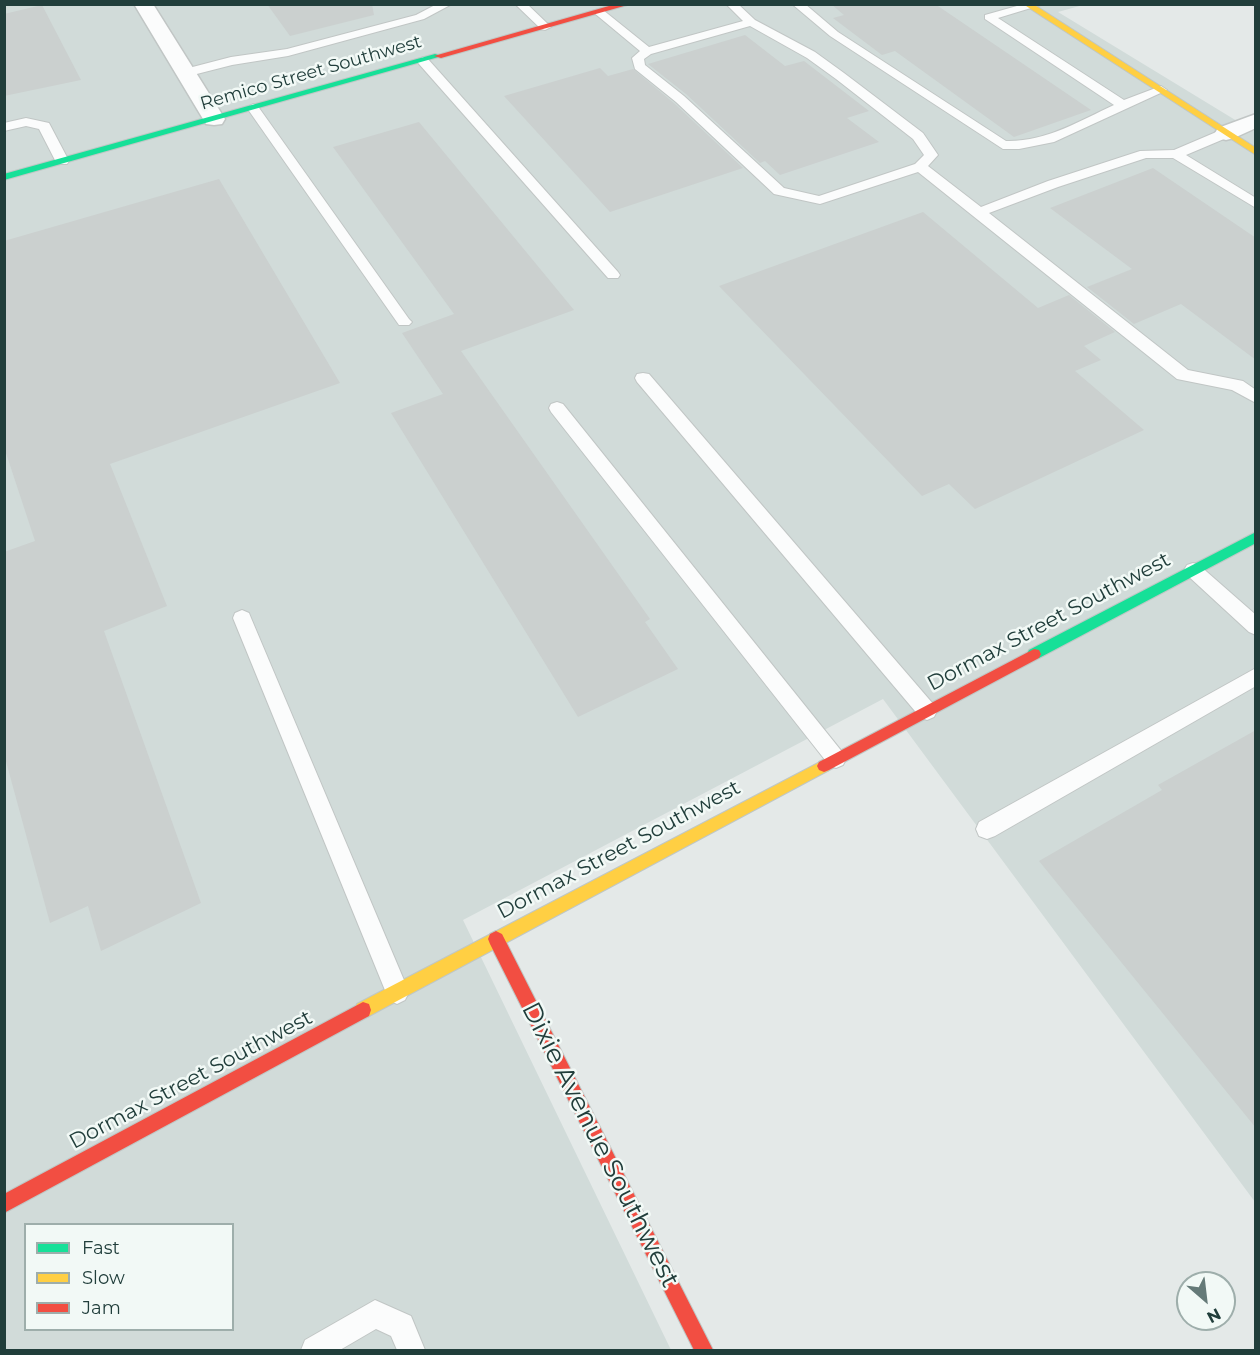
<!DOCTYPE html>
<style>
body{margin:0}
#map{position:relative;width:1260px;height:1355px;overflow:hidden;background:#e4e9e8;font-family:Montserrat,sans-serif}
canvas{display:block}
.frame{position:absolute;inset:0;border:6px solid #213e3b;pointer-events:none}
.legend{position:absolute;left:24px;top:1223px;width:210px;height:108px;box-sizing:border-box;background:#f2f9f6;border:2px solid #9eaeab;margin:0;padding:8px 10px;list-style:none;font-size:18px;color:#213e3b}
.legend li{display:flex;align-items:center;gap:12px;height:30px}
.legend b{width:30px;border:2px solid #9eaeab}
.north{position:absolute;left:1176px;top:1271px;width:60px;height:60px;box-sizing:border-box;background:#f2f9f6;border:2px solid #9eaeab;border-radius:50%;rotate:152deg;font-size:16px;font-weight:700;line-height:24px;text-align:center;color:#213e3b}
.north::after{content:'';display:block;margin:auto;width:21px;height:27px;background:#657a78;clip-path:polygon(50% 0,100% 100%,50% 72%,0 100%)}
</style>
<div id="map">
<canvas width="1260" height="1355"></canvas>
<div class="frame"></div>
<ul class="legend">
<li><b style="height:8px;background:#16e098"></b>Fast</li>
<li><b style="height:8px;background:#ffcf43"></b>Slow</li>
<li><b style="height:8px;background:#f24e42"></b>Jam</li>
</ul>
<div class="north">N</div>
</div>
<script>
const ctx = document.querySelector('canvas').getContext('2d');
ctx.lineJoin = 'round';
function paint(path, color) { ctx.fillStyle = color; ctx.fill(path, 'evenodd'); }
function stroke(path, color, width, dash) { ctx.strokeStyle = color; ctx.lineWidth = width; ctx.lineCap = dash ? 'butt' : 'round'; ctx.setLineDash(dash || []); ctx.stroke(path); }
function drawText(font, color, halo, rows, align = 'center') {
  ctx.font = font + ' Montserrat,sans-serif'; ctx.lineWidth = 5; ctx.setLineDash([]); ctx.textBaseline = 'middle'; ctx.strokeStyle = halo; ctx.fillStyle = color; for (const [text, x, y, turn = 0] of rows) {
    ctx.save(); ctx.translate(x, y); ctx.rotate((+turn || 0) * Math.PI / 180); ctx.textAlign = isNaN(turn) ? turn : align; if (halo) ctx.strokeText(text, 0, 0); ctx.fillText(text, 0, 0); ctx.restore();
  }
}
const built = new Path2D(`
 M5 5H1083L1058 12 1255 132V1202L883 699 463 920 671 1350H5ZM26 1224H232V1330H26Z`);
const building = new Path2D(`
 M267 4H372L374 15 290 36Z
 M831 4H935L1091 110 1014 137 895 51 882 55 833 18 844 15Z
 M42 5 81 80 4 96V14Z
 M745 35 785 66 804 61 869 111 847 118 879 142 780 175 765 161 760 163 686 94 648 64Z
 M600 68 608 76 633 69 675 104 743 168 610 212 504 96Z
 M419 122 574 310 461 351 650 619 645 622 678 669 578 717 391 413 443 394 402 333 454 314 333 147Z
 M1153 168 1256 238V360L1181 304 1134 324 1087 287 1132 269 1050 208Z
 M219 179 340 383 110 464 167 606 104 631 201 903 101 951 88 906 50 923 4 754V552L35 541 4 447V241Z
 M923 212 1038 308 1069 295 1115 332 1084 346 1101 360 1075 371 1144 430 975 509 949 484 922 496 719 286Z
 M1256 730V1128L1039 861 1162 790 1158 785Z`);
const lane = new Path2D(`
 M437 4H452L424 19 288 56 232 65 185 77 179 73 181 70 231 57 287 49 416 15Z
 M515 4H527L551 27 545 30 541 29Z
 M726 4H738L755 20 815 52 844 73 923 133 938 155 928 166 981 207 1048 181 1140 151 1174 150 1221 130H1231L1232 133 1231 136 1186 155 1256 198V208L1173 158H1146L1058 187 989 213 1188 370 1243 381 1256 390V403L1232 390 1177 379 918 172 820 204 774 194 676 102 635 69 632 58 640 51 593 12 595 10H603L649 47 743 21ZM750 26 807 58 836 79 913 139 924 155 915 164 819 196 784 188 684 96 645 65 644 59 651 54Z
 M792 4H805L838 32 1006 141C1046 142 1079 121 1114 105L985 19V15L1024 4H1044L998 18 1124 100 1161 86 1167 90 1054 142 1019 149H1003L830 36Z
 M423 57 427 58 618 272 620 275 618 278H608L419 64 417 61Z
 M253 104 257 105 409 319 412 322 409 325H399L247 108Z
 M26 118 49 123 69 161 67 164H57L39 129 26 126 4 131V123Z
 M643 373 649 374 934 705 937 711 934 717 927 720 920 717 637 382 635 378 637 374Z
 M557 402 563 404 843 753 846 759 843 765 836 768 829 765 551 412 549 408 551 404Z
 M1193 563 1199 565 1256 615V635L1249 632 1187 575 1184 570 1187 565Z
 M242 610 249 613 251 618 409 992 405 1000 397 1004 389 1000 233 618 235 613Z
 M1256 668V686L995 836 987 839 979 836 976 829 979 822Z
 M375 1300 411 1316 425 1350H397L391 1336 376 1329 340 1350H301L305 1340Z`);
const street = new Path2D(`
 M134 4H153L225 119 222 124 214 125 206 124Z
 M1256 114V128L1234 138 1226 140 1218 138 1215 133 1218 128Z`);
const fast = new Path2D(`
 M435 54 442 56 4 180V174Z
 M1256 532V543L1039 658H1029L1027 654 1029 650Z`);
const slow = new Path2D(`
 M1023 4H1033L1256 148V155Z
 M824 760 829 762 831 766 829 770 369 1016 363 1018 357 1016 355 1010 357 1004Z`);
const jam = new Path2D(`
 M616 4H631L441 58 434 56Z
 M1034 649 1039 650 1041 654 1039 658 829 770 824 772 819 770 817 766 819 762Z
 M496 931 502 934 713 1350H694L490 944 488 939 490 934Z
 M363 1002 369 1004 371 1010 369 1016 4 1213V1194Z`);
const farStreetnames = [
 ["Remico Street Southwest",311,73,-16]
];
const streetNames = [
 ["Dormax Street Southwest",1049,622,-28],
 ["Dormax Street Southwest",619,850,-28],
 ["Dormax Street Southwest",191,1080,-28]
];
const nearStreetnames = [
 ["Dixie Avenue Southwest",600,1145,63]
];
paint(built, '#d1dbd9');
paint(building, '#cbd0cf');
stroke(lane, '#c1c6c5', 2);
stroke(street, '#c1c6c5', 3);
stroke(fast, '#bfc7c5', 2);
stroke(slow, '#bfc7c5', 2);
stroke(jam, '#bfc7c5', 2);
paint(lane, '#fbfcfc');
paint(street, '#fbfcfc');
paint(fast, '#16e098');
paint(slow, '#ffcf43');
paint(jam, '#f24e42');
drawText('18px', '#213e3b', '#f2f9f6', farStreetnames);
drawText('21px', '#213e3b', '#f2f9f6', streetNames);
drawText('26px', '#213e3b', '#f2f9f6', nearStreetnames);
</script>
